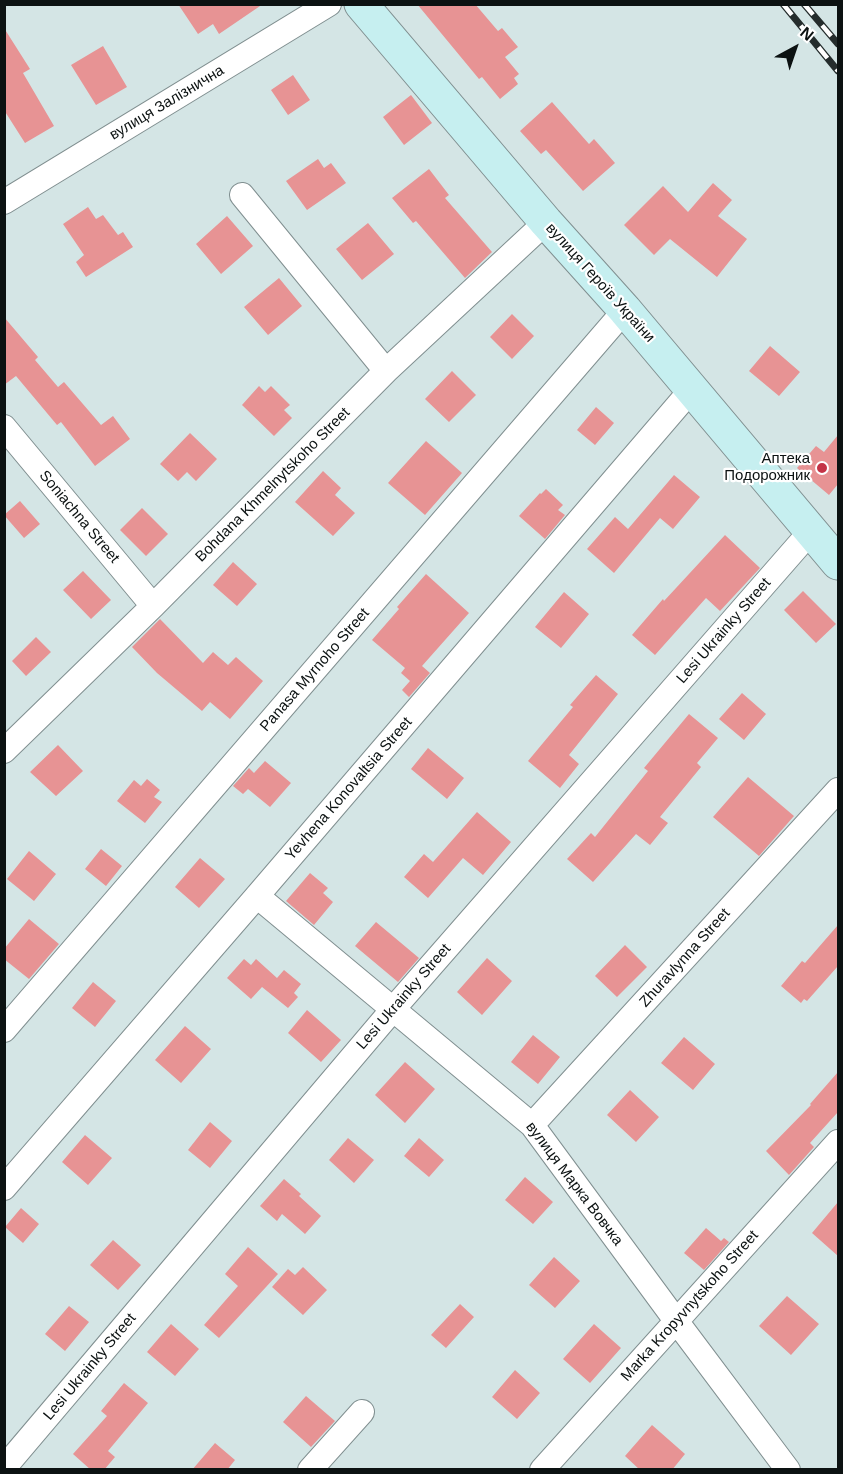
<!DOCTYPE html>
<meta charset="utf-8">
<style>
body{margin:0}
#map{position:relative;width:843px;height:1474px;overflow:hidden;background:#d4e5e5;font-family:Arial,sans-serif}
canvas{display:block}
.frame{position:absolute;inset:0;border:6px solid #0c1212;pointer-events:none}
.north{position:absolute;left:765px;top:18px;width:60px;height:60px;-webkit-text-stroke:4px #fff;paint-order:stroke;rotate:40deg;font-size:16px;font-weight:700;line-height:24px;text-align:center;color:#0c1212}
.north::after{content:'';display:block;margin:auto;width:21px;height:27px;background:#0c1212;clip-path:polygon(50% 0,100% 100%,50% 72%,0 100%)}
</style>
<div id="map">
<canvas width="843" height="1474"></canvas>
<div class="frame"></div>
<div class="north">N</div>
</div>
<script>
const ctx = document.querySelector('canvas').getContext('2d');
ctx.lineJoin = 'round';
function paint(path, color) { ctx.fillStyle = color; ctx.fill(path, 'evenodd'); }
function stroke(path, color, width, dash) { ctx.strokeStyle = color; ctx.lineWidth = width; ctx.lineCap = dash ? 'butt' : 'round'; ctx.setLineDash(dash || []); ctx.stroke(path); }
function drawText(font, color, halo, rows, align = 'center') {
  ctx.font = font + ' Arial,sans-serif'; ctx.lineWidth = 4.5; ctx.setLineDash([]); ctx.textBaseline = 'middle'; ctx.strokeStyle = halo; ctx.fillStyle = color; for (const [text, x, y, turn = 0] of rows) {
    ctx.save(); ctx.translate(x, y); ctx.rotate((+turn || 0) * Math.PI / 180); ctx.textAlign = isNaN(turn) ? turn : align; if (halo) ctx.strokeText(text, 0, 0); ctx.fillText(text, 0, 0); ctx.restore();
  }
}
const building = new Path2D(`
 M178 4H263L219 34 213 24 198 34Z
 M417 4H475L498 31 502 28 518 47 505 57 519 74 514 78 518 84 500 99 482 77 479 79Z
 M4 28 30 69 23 73 54 126 25 143 4 110Z
 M103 46 127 87 96 105 71 65Z
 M293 75 310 100 288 115 271 90Z
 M411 95 432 123 404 145 383 117Z
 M552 102 589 144 594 139 615 163 583 191 546 150 541 154 520 131Z
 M318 159 324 168 331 163 346 183 307 210 286 181Z
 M429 169 449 195 445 198 492 252 465 278 416 221 413 223 392 198Z
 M713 183 732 200 718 216 747 239 717 277 670 239 654 255 624 225 663 186 688 212Z
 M88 207 96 219 103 215 118 235 123 232 133 247 86 277 76 262 84 255 63 224Z
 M227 216 253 246 221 274 196 244Z
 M368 223 394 254 362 280 336 249Z
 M279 278 302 306 268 335 244 307Z
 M512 314 534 336 512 359 490 337Z
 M4 317 38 357 35 360 58 387 64 382 101 425 113 416 130 439 95 466 61 422 57 425 16 376 4 385Z
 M770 346 800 372 779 396 749 371Z
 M452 371 476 395 449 422 425 399Z
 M259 386 265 392 271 386 290 405 284 410 292 418 274 436 242 405Z
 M596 407 614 423 595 445 577 430Z
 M190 433 217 459 196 481 187 472 178 481 160 464Z
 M838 435V484L829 495 797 468 816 446 824 452Z
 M426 441 462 473 425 515 388 483Z
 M323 471 341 488 335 495 355 513 333 536 295 502Z
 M674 475 700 497 673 529 660 518 614 573 587 549 615 517 628 529Z
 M546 489 563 505 558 510 565 515 545 539 519 516 540 493 541 494Z
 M20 501 40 524 24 538 4 515Z
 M142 508 168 534 146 556 120 530Z
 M725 535 760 568 720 611 706 598 655 655 632 635 663 599 664 601Z
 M233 562 257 584 237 606 213 585Z
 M83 571 111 600 91 619 63 590Z
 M426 574 469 613 422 666 430 673 409 697 402 690 410 681 401 673 405 668 372 640 399 609 397 607Z
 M803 591 836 624 816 643 784 610Z
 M564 592 589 614 561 648 535 627Z
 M160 619 203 663 213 652 228 665 236 657 263 681 230 719 210 702 202 711 157 673 132 647Z
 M36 637 51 652 26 676 12 661Z
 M596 675 618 694 569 755 579 764 560 788 528 761 573 707 570 705Z
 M742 693 766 714 744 740 719 719Z
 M689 714 718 738 697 763 701 767 660 817 668 823 650 845 636 834 593 882 567 859 591 833 595 837 648 771 644 768Z
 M58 745 83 771 56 796 30 772Z
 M428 748 464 778 447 799 411 769Z
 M265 761 291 783 270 807 248 789 243 794 233 786 249 768 254 773Z
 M748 777 794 816 759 856 713 817Z
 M147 779 160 790 154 797 162 802 145 823 117 801 134 780 141 786Z
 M477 812 511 842 483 875 463 858 428 898 404 877 424 854 433 862Z
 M101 849 122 866 106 886 85 869Z
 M29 851 56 874 34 901 7 879Z
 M200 858 225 879 199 908 175 887Z
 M310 873 328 888 323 893 333 902 314 925 286 901Z
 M29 919 59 944 29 979 4 959V949Z
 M376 922 419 958 398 982 355 946Z
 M838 925V966L807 1001 804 999 801 1003 781 986 802 961 805 963Z
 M625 945 647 967 617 997 595 976Z
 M487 958 512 981 482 1015 457 992Z
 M244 959 251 965 256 959 277 978 284 970 301 984 294 993 298 997 288 1008 262 987 251 999 227 978Z
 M93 982 116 1001 95 1027 72 1008Z
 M307 1010 341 1040 321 1062 288 1033Z
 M185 1026 211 1049 181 1083 155 1060Z
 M533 1035 560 1057 538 1084 511 1062Z
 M684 1037 715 1064 693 1090 661 1063Z
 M405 1062 435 1089 405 1123 375 1095Z
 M838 1072V1112L810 1143 814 1147 789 1175 766 1151 811 1105 810 1104Z
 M630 1090 659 1117 636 1142 607 1115Z
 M210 1122 232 1141 210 1168 188 1150Z
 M85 1135 112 1158 88 1185 62 1162Z
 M348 1138 374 1160 354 1183 329 1160Z
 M419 1138 444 1160 429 1177 404 1156Z
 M525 1177 553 1202 533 1224 505 1200Z
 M284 1179 301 1194 299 1196 321 1216 305 1234 282 1214 277 1221 260 1206Z
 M838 1202V1256L812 1233Z
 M21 1208 39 1224 23 1243 5 1227Z
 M706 1228 721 1241 724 1238 729 1242 704 1270 684 1253Z
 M113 1240 141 1265 118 1290 90 1265Z
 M248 1247 278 1274 219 1338 204 1325 238 1286 225 1274Z
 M554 1257 580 1281 555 1308 529 1285Z
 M303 1267 327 1290 303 1315 272 1287 288 1269 295 1275Z
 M787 1296 819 1324 791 1355 759 1326Z
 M460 1304 474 1317 446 1348 431 1335Z
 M69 1306 89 1322 65 1351 45 1334Z
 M171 1324 199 1349 175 1376 147 1352Z
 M594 1324 621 1348 590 1383 563 1359Z
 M515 1370 540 1393 517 1419 492 1397Z
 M124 1383 148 1403 108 1451 115 1457 104 1470H91L73 1454 107 1416 101 1411Z
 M306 1396 335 1421 311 1447 283 1422Z
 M652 1425 685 1454 672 1470H640L625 1456Z
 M215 1443 235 1460 227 1470H192Z`);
const street = new Path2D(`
 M242 195 386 371
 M4 202 329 4
 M4 427 153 606
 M4 751 153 606 386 371 546 222
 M257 896 532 1125 677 1322 788 1470
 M4 1030 625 310
 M532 1125 838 790
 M4 1188 257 896 692 389
 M4 1468 394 1008 811 531
 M310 1470 362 1412
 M542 1470 838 1142`);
const secondary = new Path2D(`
 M361 4 546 222 625 310 838 563`);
const rail = new Path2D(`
 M783 4 838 71
 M804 4 838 44`);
const markers = [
 [822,468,6,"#c43346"]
];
const streetNames = [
 ["вулиця Залізнична",167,103,-31],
 ["вулиця Героїв України",600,283,48],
 ["Bohdana Khmelnytskoho Street",273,485,-45],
 ["Soniachna Street",79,517,50],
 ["Lesi Ukrainky Street",724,631,-49],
 ["Panasa Myrnoho Street",315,670,-49],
 ["Yevhena Konovaltsia Street",349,789,-49],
 ["Zhuravlynna Street",685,958,-48],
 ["Lesi Ukrainky Street",404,997,-49],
 ["вулиця Марка Вовчка",574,1184,53],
 ["Marka Kropyvnytskoho Street",690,1306,-48],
 ["Lesi Ukrainky Street",90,1367,-50]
];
const poiNames = [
 ["Аптека",810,459],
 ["Подорожник",810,476]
];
paint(building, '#e79394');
stroke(street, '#808f90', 26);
stroke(secondary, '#808f90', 35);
stroke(street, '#fff', 24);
stroke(secondary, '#c6eff0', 33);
stroke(rail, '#252d2d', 7);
stroke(rail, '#fff', 4.5, [14]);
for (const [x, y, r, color] of markers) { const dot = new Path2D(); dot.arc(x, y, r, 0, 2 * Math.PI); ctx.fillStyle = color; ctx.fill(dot); stroke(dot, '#fff', 2); }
drawText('15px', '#0c1212', '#fff', streetNames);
drawText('15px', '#0c1212', '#fff', poiNames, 'right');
</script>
